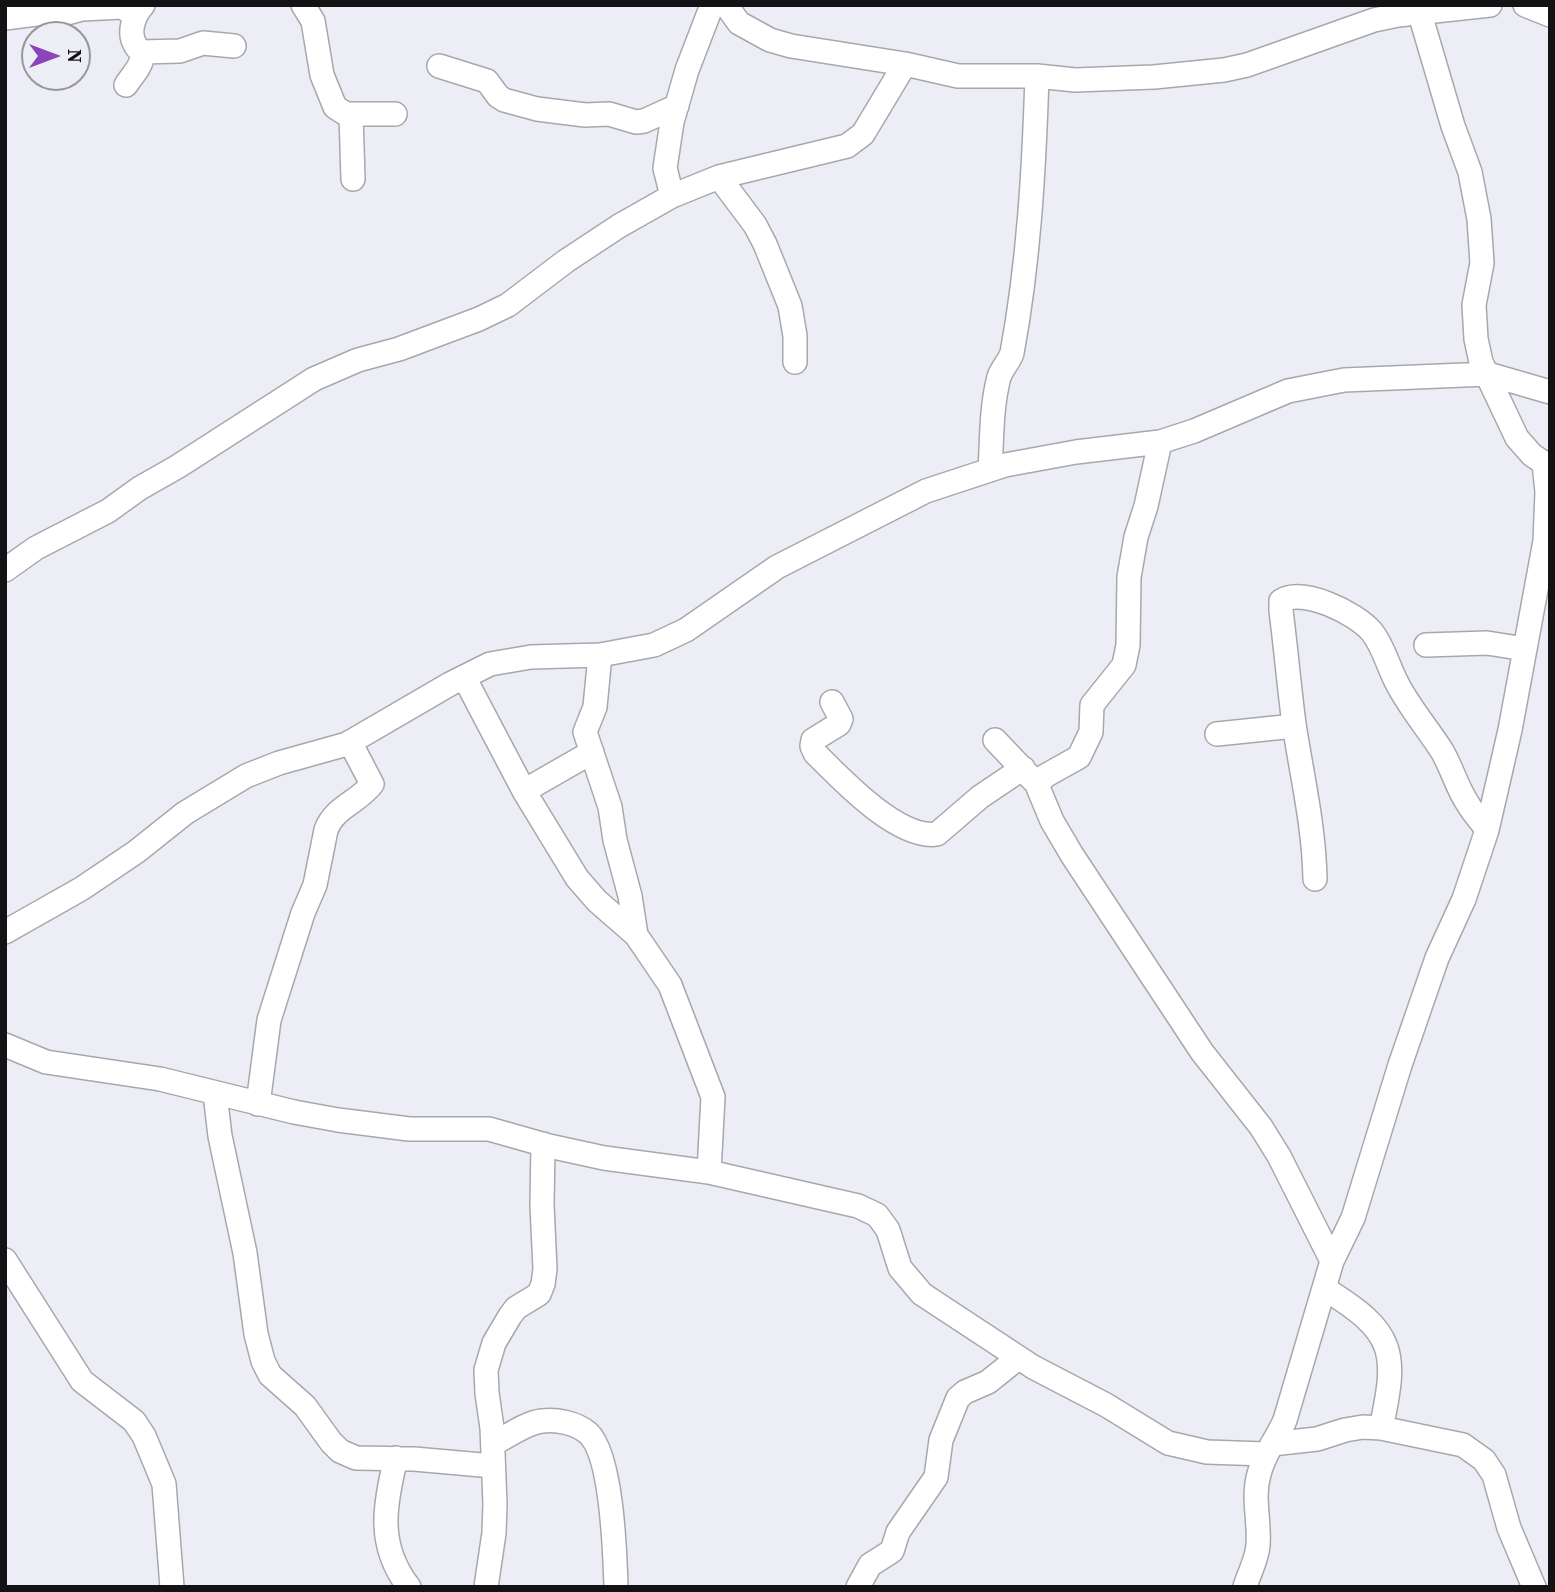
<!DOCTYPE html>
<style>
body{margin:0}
#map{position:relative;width:1555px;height:1592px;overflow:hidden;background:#edeef5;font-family:"Source Serif 4",serif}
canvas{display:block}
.frame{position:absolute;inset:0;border:7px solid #131315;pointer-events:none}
.north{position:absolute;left:21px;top:21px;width:70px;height:70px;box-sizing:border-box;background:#edeef5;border:2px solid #96969b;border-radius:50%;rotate:90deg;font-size:19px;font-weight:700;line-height:28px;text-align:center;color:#131315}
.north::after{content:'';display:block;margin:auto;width:24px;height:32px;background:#8945b9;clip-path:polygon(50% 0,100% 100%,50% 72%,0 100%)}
</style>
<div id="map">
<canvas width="1555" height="1592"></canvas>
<div class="frame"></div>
<div class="north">N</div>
</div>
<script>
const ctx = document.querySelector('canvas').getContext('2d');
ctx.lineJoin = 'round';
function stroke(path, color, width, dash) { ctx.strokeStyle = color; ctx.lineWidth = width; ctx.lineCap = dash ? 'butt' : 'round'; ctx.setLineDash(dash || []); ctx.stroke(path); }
const minor = new Path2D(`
 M303 5 313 21 322 75 335 107 346 114H395
 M726 5 739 23 770 40 791 46 905 64 958 76H1037L1075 80 1154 77 1224 70 1247 65 1374 20 1398 15 1490 5
 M1525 5 1550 15
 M5 18 44 13 60 15 82 9 122 7 134 15
 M141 52 180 51 203 43 234 46
 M439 66 487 81 498 96 504 100 537 109 585 115 609 114 636 122 644 121 677 106
 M126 85C131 77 143 65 142 55 141 50 138 50 136 46 127 33 134 15 143 5
 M351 114 353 179
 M719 177 755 225 765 244 790 306 795 336V362
 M672 196 665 168 672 122 687 70 712 5
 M1160 442 1146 506 1136 537 1129 577 1128 645 1124 665 1092 705 1091 732 1079 757 1045 776 1037 785 1052 821 1072 855 1202 1052 1261 1127 1279 1156 1332 1261 1285 1420C1277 1439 1264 1453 1259 1474 1252 1498 1260 1521 1258 1545 1257 1560 1249 1573 1245 1587
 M990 470C992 439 991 407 999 377 1002 368 1009 362 1012 353 1029 261 1034 169 1037 76
 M5 570 36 548 108 511 140 488 177 467 314 379 358 360 399 349 479 319 508 305 566 261 619 226 672 196 719 177 847 146 863 134 905 64
 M1426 645 1487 643 1525 649
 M600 655 595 707 585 732 610 807 615 840 630 896 636 935
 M464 677 524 791 577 878 597 901 636 935 670 985 713 1097 709 1172
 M832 702 841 719 839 724 813 740 812 746 815 753C841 779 898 840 937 834L980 797 1023 768
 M1217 734 1294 726
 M995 740 1033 780
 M524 791 592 752
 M1315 879C1314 826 1302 776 1294 724 1289 686 1286 649 1281 611V601C1303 587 1356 613 1372 632 1384 647 1388 667 1398 685 1410 708 1428 729 1442 751 1452 768 1457 788 1468 804 1473 813 1481 821 1487 830
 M5 932 81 889 136 852 185 813 246 776 279 763 347 744 450 684 490 664 531 657 600 655 654 645 686 630 777 567 926 491 1005 465 1076 452 1160 442 1194 431 1288 391 1344 380 1488 374 1550 392
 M5 1045 46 1062 160 1079 294 1112 338 1120 409 1129H489L549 1146 604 1158 709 1172 858 1206 877 1215 883 1223 888 1230 900 1268 922 1294 1033 1367 1106 1405 1168 1443 1207 1452 1265 1454
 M215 1094 220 1136 245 1253 256 1334 263 1361 270 1375 305 1406 331 1442 340 1451 356 1458 414 1459 493 1466
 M258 1104 269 1020 303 913 315 885 326 830C334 807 359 802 372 784L350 742
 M5 1260 82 1381 134 1421 144 1436 164 1484 172 1587
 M1332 1261 1353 1218 1400 1065 1437 958 1464 899 1487 830 1510 730 1545 541 1547 492 1544 463 1532 455 1517 438 1481 362 1476 339 1474 305 1482 263 1479 219 1470 172 1453 126 1420 14
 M1325 1289C1395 1332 1398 1351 1381 1428
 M493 1444C507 1437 525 1423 542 1421 557 1419 576 1423 588 1433 612 1455 615 1554 616 1587
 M1272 1444 1317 1439 1345 1430 1363 1427 1381 1428 1463 1445 1484 1460 1494 1475 1509 1528 1534 1587
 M396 1458C384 1506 377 1546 409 1587
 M486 1587 494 1533 495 1504 492 1428 487 1393 486 1370 494 1343 510 1316 516 1308 539 1294 543 1284 545 1269 542 1205 543 1144
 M858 1587 870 1565 892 1551 898 1532 936 1477 941 1440 958 1398 965 1392 988 1382 1018 1358`);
stroke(minor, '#a7a8af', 26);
stroke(minor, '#fff', 23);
</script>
